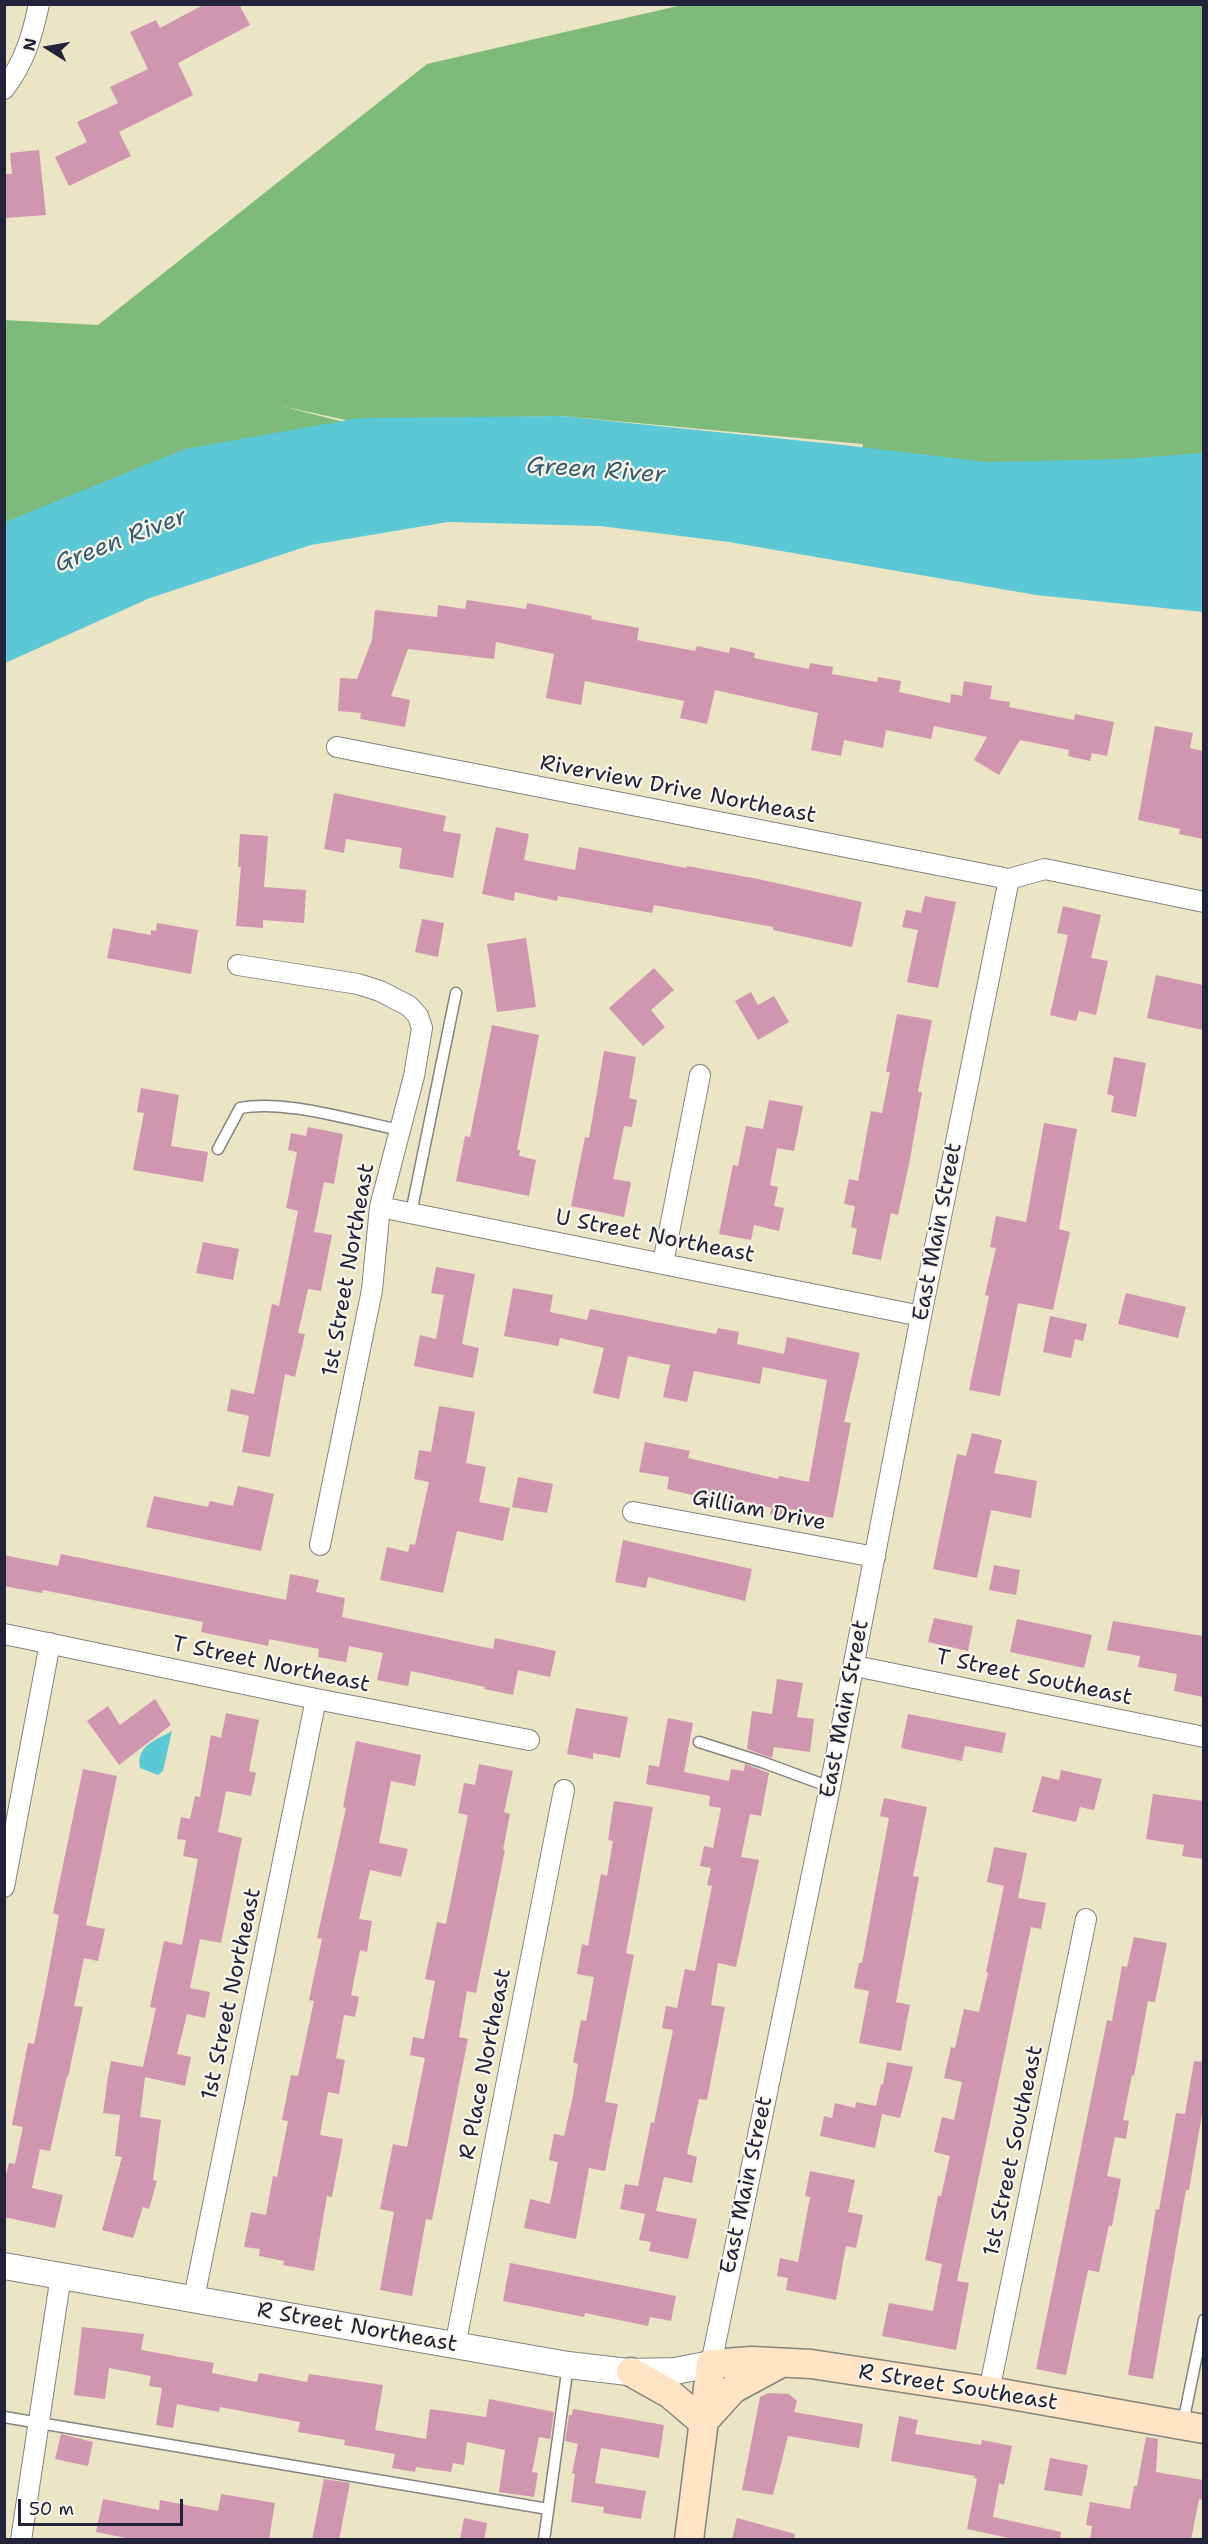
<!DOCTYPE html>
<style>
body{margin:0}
#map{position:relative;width:1208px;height:2544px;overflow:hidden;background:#ebe4c5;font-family:"Shantell Sans",sans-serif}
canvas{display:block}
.frame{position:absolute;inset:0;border:6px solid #22223b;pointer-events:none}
.north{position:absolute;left:18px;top:18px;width:60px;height:60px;-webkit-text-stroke:4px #fbf7ec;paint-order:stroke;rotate:281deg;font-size:16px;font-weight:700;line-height:24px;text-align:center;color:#22223b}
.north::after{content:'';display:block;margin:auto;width:21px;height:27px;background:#22223b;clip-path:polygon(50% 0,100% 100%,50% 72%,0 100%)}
.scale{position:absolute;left:18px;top:2499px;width:165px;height:27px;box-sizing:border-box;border:3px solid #22223b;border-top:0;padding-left:8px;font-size:18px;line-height:21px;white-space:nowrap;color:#22223b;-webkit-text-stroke:4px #fbf7ec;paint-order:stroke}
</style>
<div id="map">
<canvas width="1208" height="2544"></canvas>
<div class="frame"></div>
<div class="north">N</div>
<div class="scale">50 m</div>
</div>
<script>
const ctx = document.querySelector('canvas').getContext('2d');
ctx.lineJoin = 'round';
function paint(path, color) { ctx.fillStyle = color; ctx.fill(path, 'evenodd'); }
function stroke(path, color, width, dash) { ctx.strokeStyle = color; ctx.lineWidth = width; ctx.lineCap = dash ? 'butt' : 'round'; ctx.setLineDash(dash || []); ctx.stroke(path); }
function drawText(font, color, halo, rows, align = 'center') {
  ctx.font = font + ' "Shantell Sans",sans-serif'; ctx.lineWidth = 4.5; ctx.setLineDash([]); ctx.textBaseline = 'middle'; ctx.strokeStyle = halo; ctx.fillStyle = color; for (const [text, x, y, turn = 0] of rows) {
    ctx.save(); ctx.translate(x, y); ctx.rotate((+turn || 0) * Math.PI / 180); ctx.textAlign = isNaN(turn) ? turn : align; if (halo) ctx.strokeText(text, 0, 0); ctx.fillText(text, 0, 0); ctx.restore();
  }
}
const forest = new Path2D(`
 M682 5H1203V557L852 495 863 444 561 416 346 420 281 406 465 453 5 568 4 320 98 325 427 64Z`);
const water = new Path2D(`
 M561 416 843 445 987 462 1123 459 1203 453V612L1036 595 729 542 600 526 448 522 311 545 150 598 5 663V522L185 449 359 418Z
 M172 1731 163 1771 158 1775 140 1768C136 1745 155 1741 172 1731Z`);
const building = new Path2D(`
 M205 4H239L250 25 178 63 193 95 119 132 131 156 69 186 55 157 87 142 77 122 118 103 110 87 148 69 130 32 156 20 160 28Z
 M39 150 46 215 4 218V174H12L10 153Z
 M467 600 526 609 527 603 592 616 591 619 639 628 637 640 695 651 697 646 729 653 730 647 755 653 754 658 809 669 810 663 833 667 832 674 877 682 878 677 901 681 899 692 950 703 951 694 962 696 964 681 992 686 990 699 1010 702 1009 707 1074 720 1075 714 1114 722 1107 756 1092 753 1090 761 1068 756 1069 750 1020 740 999 775 974 760 987 737 934 726 931 739 886 730 883 748 844 740 841 756 811 750 818 713 715 690 707 724 680 718 684 701 585 681 581 705 546 698 554 654 496 642 494 659 408 649 391 696 410 700 405 727 360 719 361 713 338 711 340 678 357 679 372 640 375 610 437 617 438 605 465 609Z
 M1155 726 1193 733 1190 748 1203 751V839L1179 834 1180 829 1138 820Z
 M334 793 446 816 443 831 461 834 453 878 399 868 402 848 346 839 344 853 324 849Z
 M496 827 529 834 524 860 575 870 579 847 686 868 687 866 758 879 862 902 852 947 773 930V927L654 905 652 913 558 896 557 901 515 892 514 901 482 894Z
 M240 834 268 836 264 887 306 890 304 923 263 920V928L236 926 241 867H238Z
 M925 896 956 902 938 988 907 982 918 930 902 927 906 910 921 913Z
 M1063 906 1101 915 1091 958 1108 961 1096 1015 1079 1011 1076 1021 1050 1015 1068 935 1057 933Z
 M422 919 444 923 438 957 415 952Z
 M157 923 198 930 191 974 107 958 113 928 151 935V930L156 931Z
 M526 938 536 1007 497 1012 487 944Z
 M654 968 674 990 651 1010 665 1027 643 1046 609 1008Z
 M1156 975 1203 985V1030L1147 1018Z
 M751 992 758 1005 774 996 789 1022 758 1040 735 1001Z
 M897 1014 932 1020 918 1092H922L909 1164 898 1215 891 1213 881 1260 852 1254 857 1229 851 1227 855 1206 844 1204 849 1179 858 1181 871 1111 882 1113 890 1072H886Z
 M492 1025 539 1035 517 1150H520L519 1156 536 1160 529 1196 456 1181 465 1136 470 1137Z
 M604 1051 636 1057 629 1098 637 1100 632 1127 624 1126 613 1179 631 1182 624 1217 571 1206 585 1137 589 1138Z
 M1114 1057 1146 1063 1136 1117 1111 1112 1114 1096 1107 1094Z
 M141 1088 179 1095 171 1146 208 1152 203 1182 133 1170 144 1113 137 1112Z
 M769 1100 803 1106 794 1151 777 1148 770 1185 778 1187 774 1206 784 1208 779 1231 754 1225 751 1240 719 1234 733 1165 738 1166 746 1126 763 1129Z
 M1044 1123 1077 1129 1059 1229 1070 1232 1053 1310 1018 1303 1000 1396 969 1390 989 1296 985 1295 996 1248 990 1247 996 1216 1026 1222Z
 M308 1127 343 1134 334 1184 324 1182 314 1232 332 1235 321 1291 308 1289 298 1333 305 1334 295 1377 285 1374 270 1457 242 1452 249 1416 227 1411 231 1389 254 1394 272 1304 279 1306 298 1211 286 1208 297 1152 288 1150 291 1133 306 1136Z
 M203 1242 239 1249 233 1280 196 1273Z
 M436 1267 475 1274 462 1344 479 1348 473 1378 414 1366 420 1335 436 1339 444 1295 431 1293Z
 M513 1288 553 1295 550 1312 587 1320 590 1309 716 1334 718 1328 739 1332 737 1344 784 1354 787 1337 860 1353 844 1422 851 1423 833 1518 792 1509 789 1518 770 1514 772 1508 735 1499 734 1505 667 1489 669 1477 639 1472 645 1442 690 1451 688 1458 778 1479 779 1476 809 1482 827 1380 763 1367 760 1384 694 1371 687 1402 663 1397 670 1365 628 1356 619 1399 593 1393 604 1348 560 1338 558 1346 504 1336Z
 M1126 1293 1186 1307 1178 1338 1118 1324Z
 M1050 1316 1087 1324 1083 1341 1075 1339 1071 1358 1043 1352Z
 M439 1406 475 1412 466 1463 486 1467 479 1502 510 1508 503 1541 457 1531 443 1593 380 1580 387 1547 408 1552 410 1544 415 1545 429 1482 414 1479 419 1450 431 1452Z
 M972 1433 1002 1440 994 1473 1037 1481 1031 1518 991 1510 977 1578 933 1569 957 1454 966 1456Z
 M518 1477 553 1484 547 1513 512 1507Z
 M238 1486 274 1494 261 1551 146 1527 154 1496 208 1507 210 1501 233 1506Z
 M623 1540 752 1569 745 1601 648 1577 646 1588 615 1582Z
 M61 1554 286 1600 290 1574 319 1580 316 1592 345 1598 342 1617 493 1649 495 1638 556 1651 550 1677 518 1670 513 1695 484 1689 485 1687 411 1671 408 1686 377 1680 383 1653 349 1646 346 1662 318 1657 319 1649 269 1639 268 1646 201 1632 203 1622 43 1590 42 1593 4 1586V1555L58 1566Z
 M994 1565 1020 1570 1016 1595 989 1590Z
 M934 1618 973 1626 968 1651 928 1642Z
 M1017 1619 1092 1635 1084 1668 1010 1652Z
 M1113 1621 1203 1636V1697L1174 1691 1177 1674 1138 1667 1140 1656 1107 1650Z
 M777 1679 803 1683 797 1717 814 1719 810 1752 774 1747 772 1758 747 1749 752 1711 772 1714Z
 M155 1699 171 1725 119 1765 87 1721 108 1706 120 1725Z
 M576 1708 628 1717 620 1758 593 1753V1759L567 1754Z
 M226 1713 259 1720 249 1771 256 1773 251 1796 226 1791 218 1832 242 1838 221 1943 200 1939 190 1988 210 1992 205 2018 187 2014 177 2054 191 2057 185 2086 145 2077 140 2117 161 2120 153 2180 157 2181 149 2209 143 2207 133 2238 102 2230 122 2157 115 2156 120 2115 103 2113 108 2077 111 2061 143 2067 156 2008 150 2007 164 1941 182 1945 198 1859 183 1856 186 1840 177 1839 181 1817 190 1819 195 1796 200 1797 211 1735 221 1738Z
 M908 1714 1006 1733 1002 1753 965 1746 962 1761 901 1748Z
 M668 1718 693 1723 684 1772 729 1781 731 1769 744 1771 745 1764 769 1773 761 1816 750 1814 741 1857 759 1860 736 1967 718 1963 711 2005 725 2007 707 2100 699 2099 687 2154 697 2157 692 2183 664 2177 656 2211 697 2219 688 2259 649 2251 651 2242 639 2240 645 2214 620 2209 625 2184 638 2186 651 2122 654 2123 673 2030 662 2028 666 2006 677 2008 685 1969 695 1971 712 1886 707 1885 711 1868 700 1866 704 1846 713 1848 721 1808 709 1806 710 1796 646 1784 649 1765 659 1767Z
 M356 1741 421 1755 415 1786 391 1781 379 1843 408 1849 401 1877 370 1870 359 1919 372 1921 367 1952 360 1950 351 1995 359 1997 355 2017 344 2015 336 2058 345 2060 339 2094 328 2092 320 2135 343 2139 332 2197 327 2196 314 2271 283 2265 284 2261 259 2256 260 2249 244 2247 251 2212 266 2215 273 2176 277 2177 288 2121 282 2120 291 2075 298 2076 314 2001 309 2000 322 1939 317 1938 346 1808 343 1807Z
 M479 1764 513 1771 504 1812 510 1814 503 1850H505L476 1993 467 1991 459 2037 468 2039 432 2220 426 2219 412 2296 380 2290 394 2212 380 2209 393 2144 407 2147 425 2058 410 2055 413 2037 424 2039 435 1981 425 1979 437 1922 446 1924 468 1815 458 1813 464 1783 475 1785Z
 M83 1769 117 1776 86 1925 105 1929 98 1961 84 1958 74 2006 83 2007 68 2077 67 2076 50 2151 40 2149 32 2188 63 2195 55 2228 4 2217V2183L9 2163 15 2164 23 2127 12 2125 28 2043 34 2044 45 1990 59 1915 53 1913Z
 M1061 1770 1102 1779 1094 1810 1080 1807 1076 1822 1032 1812 1042 1776 1059 1780Z
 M1153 1794 1203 1801V1859L1182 1856 1184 1845 1146 1839Z
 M884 1798 927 1807 913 1876 919 1877 896 2002 910 2005 901 2051 859 2043 869 1991 854 1988 859 1963H862L889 1818 880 1816Z
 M614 1801 653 1807 626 1953 634 1955 605 2102 618 2104 605 2171 589 2168 576 2239 524 2228 530 2199 550 2204 558 2162 549 2160 554 2134 564 2136 573 2096 578 2064 573 2062 581 2020 586 2021 594 1977 577 1974 582 1944 588 1946 601 1874 607 1876 613 1841 608 1840Z
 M994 1847 1027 1853 1018 1898 1046 1903 1041 1929 1031 1927 957 2281 969 2283 956 2350 882 2336 889 2303 933 2311 942 2264 925 2260 938 2196H941L950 2156 934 2152 942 2117 954 2120 962 2082 944 2078 951 2047 955 2048 964 2009 979 2012 988 1973 986 1972 1004 1886 987 1882Z
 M1134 1937 1167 1943 1155 2002 1148 2001 1134 2076 1132 2075 1123 2120 1129 2121 1126 2139 1115 2137 1107 2176 1121 2179 1112 2226 1109 2225 1099 2272 1088 2270 1066 2375 1036 2369 1107 2020 1112 2021 1122 1966 1127 1967Z
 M1194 2061 1203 2062V2108L1189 2190H1186L1153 2379 1128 2375 1156 2209 1159 2210 1176 2113 1185 2114Z
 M887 2062 913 2067 900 2118 882 2114 875 2148 820 2136 824 2116 832 2118 835 2103 855 2108 856 2102 876 2106 881 2084 883 2085Z
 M810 2171 855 2180 848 2212 863 2215 856 2248 846 2246 836 2300 786 2290 788 2278 777 2276 780 2258 798 2262 810 2197 805 2196Z
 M510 2263 676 2296 671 2321 650 2317 648 2326 585 2313 584 2317 503 2301Z
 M82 2327 144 2334 141 2350 214 2363 212 2373 257 2382 259 2373 307 2382 309 2374 383 2385 375 2430 426 2439 430 2409 486 2417 489 2399 554 2412 550 2439 539 2437 532 2472 538 2473 534 2497 499 2492 505 2450 467 2442 464 2465 453 2463 451 2472 416 2467 415 2472 392 2468 395 2454 344 2445 345 2440 298 2432 300 2422 220 2407 219 2412 177 2404 173 2428 156 2425 162 2388 149 2386 151 2376 109 2368 105 2399 74 2395Z
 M769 2393 789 2394 797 2401 794 2412 863 2424 859 2448 788 2436 773 2495 742 2490 760 2397Z
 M573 2409 664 2425 659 2458 601 2448 595 2483 646 2491 641 2519 603 2513 604 2507 571 2502 575 2474 572 2473 578 2444 565 2441 569 2415H572Z
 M899 2416 918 2420 915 2434 981 2445 982 2440 1012 2446 1004 2485 999 2483 993 2517 1061 2532 1060 2540H1018L967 2529 977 2479 974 2478 975 2476 891 2461Z
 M61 2434 93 2442 88 2466 55 2459Z
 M1146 2437 1158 2439 1156 2472 1203 2480V2500L1199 2499 1191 2540H1090L1092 2526 1086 2525 1090 2502 1130 2509 1134 2486H1137Z
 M1050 2458 1088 2465 1082 2496 1044 2490Z
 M324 2479 350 2483 339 2540H312Z
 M221 2494 275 2503 269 2540H136L96 2532 103 2499 159 2510 160 2500 218 2511Z
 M464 2518 487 2523 484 2540H460Z
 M737 2518 795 2534 794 2540H732Z`);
const service = new Path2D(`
 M218 1149 240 1108C285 1099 354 1121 400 1130
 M411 1213 456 993
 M699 1742 762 1762 830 1787
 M4 2417 548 2509
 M1183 2423 1204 2320
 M544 2540 568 2365`);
const minor = new Path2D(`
 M4 89C24 63 32 37 39 4
 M337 747 1009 879 1045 869 1204 902
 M238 965 358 984 380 991 409 1006 418 1016 422 1028 414 1076 380 1207 372 1290 320 1545
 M380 1207 921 1316
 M663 1263 700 1075
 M633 1512 875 1557
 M4 1634 316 1699 529 1740
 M855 1666 1204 1737
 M4 1887 50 1643
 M194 2298 316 1699
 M455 2346 564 1790
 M711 2364 830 1787 921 1316 1009 879
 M989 2391 1086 1919
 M21 2540 61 2275`);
const tertiary = new Path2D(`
 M4 2266 568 2365 628 2372 675 2371 711 2364`);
const secondary = new Path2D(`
 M631 2372 670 2394 703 2422 733 2389 781 2363
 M689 2540 711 2364 752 2361 811 2364 989 2391 1204 2429`);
const streetNames = [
 ["Riverview Drive Northeast",678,790,11],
 ["East Main Street",938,1232,-79],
 ["U Street Northeast",655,1237,11],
 ["1st Street Northeast",349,1270,-80],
 ["Gilliam Drive",759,1511,11],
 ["T Street Northeast",271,1665,12],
 ["T Street Southeast",1034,1678,12],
 ["East Main Street",845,1709,-79],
 ["1st Street Northeast",232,1994,-78],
 ["R Place Northeast",486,2064,-79],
 ["1st Street Southeast",1014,2151,-78],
 ["East Main Street",747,2185,-78],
 ["R Street Northeast",357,2328,10],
 ["R Street Southeast",958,2388,9]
];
const waterNames = [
 ["Green River",596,471,4],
 ["Green River",121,541,-21]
];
paint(forest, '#7eba79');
paint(water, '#5cc8d6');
paint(building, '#d096af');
stroke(service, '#868380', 13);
stroke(minor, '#868380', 22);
stroke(tertiary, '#868380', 28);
stroke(secondary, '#868380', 31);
stroke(service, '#fff', 10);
stroke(minor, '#fff', 20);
stroke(tertiary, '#fff', 26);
stroke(secondary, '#ffe4c6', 28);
drawText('22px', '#22223b', '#fbf7ec', streetNames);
drawText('italic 24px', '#365c71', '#fbf7ec', waterNames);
</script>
